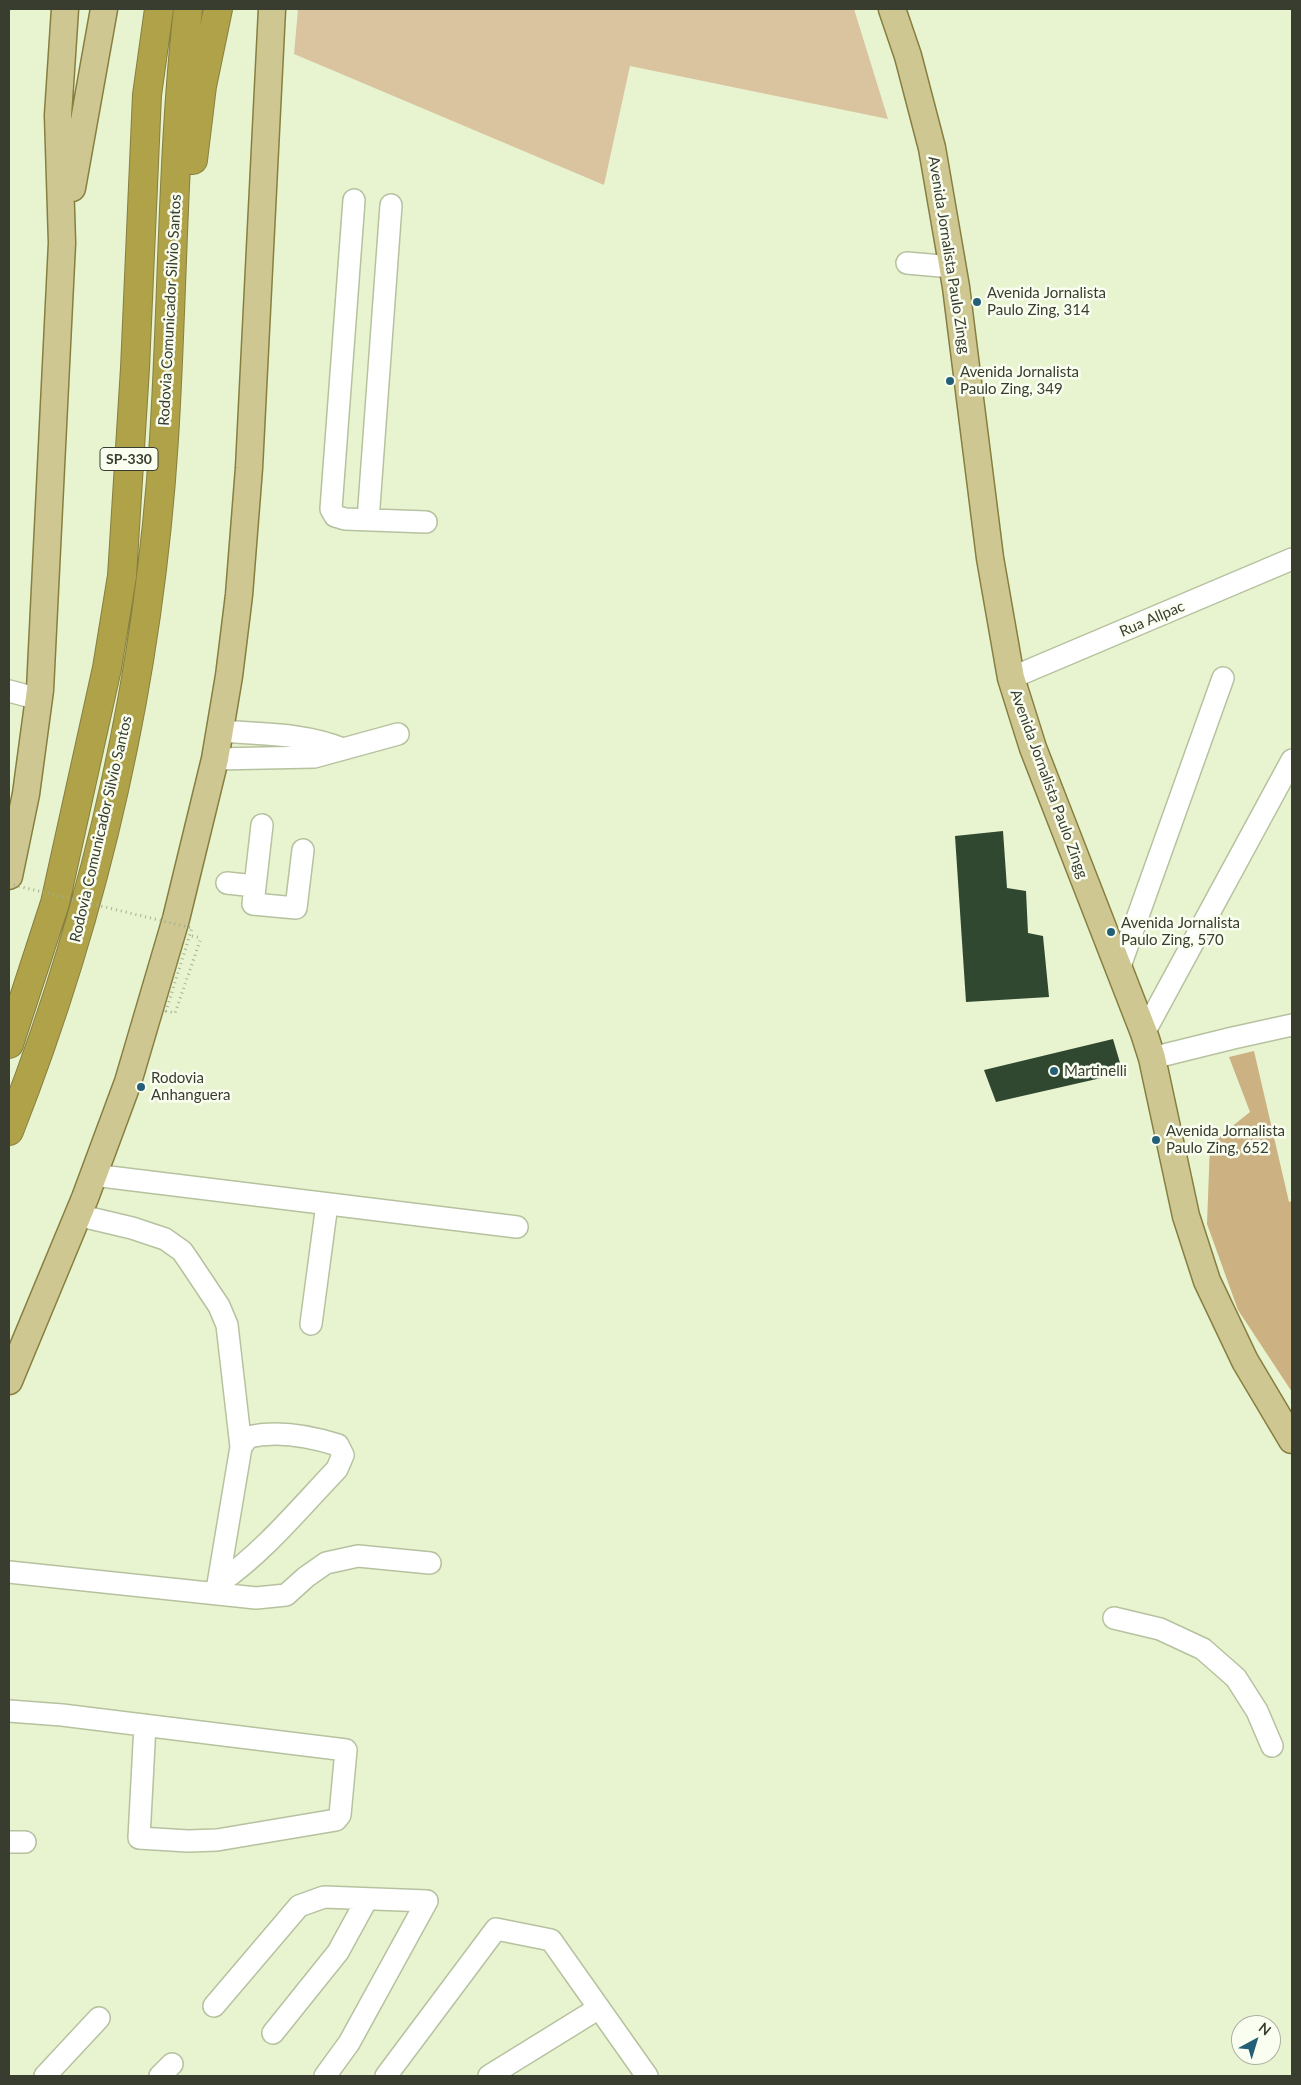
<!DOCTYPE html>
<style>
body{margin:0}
#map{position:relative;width:1301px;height:2085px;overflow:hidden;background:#e8f4d0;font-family:Lato,sans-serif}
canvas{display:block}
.frame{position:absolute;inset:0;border:10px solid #393d2f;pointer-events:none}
.north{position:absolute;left:1231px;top:2015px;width:50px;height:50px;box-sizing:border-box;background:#f9fef0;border:1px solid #acb1a3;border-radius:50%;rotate:39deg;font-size:14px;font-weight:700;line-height:20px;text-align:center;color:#393d2f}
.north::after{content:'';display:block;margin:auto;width:18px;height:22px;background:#236077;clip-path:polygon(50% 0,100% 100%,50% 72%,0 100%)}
</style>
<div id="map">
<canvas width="1301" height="2085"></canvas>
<div class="frame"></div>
<div class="north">N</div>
</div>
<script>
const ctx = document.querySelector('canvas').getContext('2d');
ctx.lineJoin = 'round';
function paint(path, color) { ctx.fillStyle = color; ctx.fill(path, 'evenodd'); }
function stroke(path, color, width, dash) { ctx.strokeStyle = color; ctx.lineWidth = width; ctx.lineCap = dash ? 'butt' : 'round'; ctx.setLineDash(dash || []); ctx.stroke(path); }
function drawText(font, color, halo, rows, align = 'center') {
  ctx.font = font + ' Lato,sans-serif'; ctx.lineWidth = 5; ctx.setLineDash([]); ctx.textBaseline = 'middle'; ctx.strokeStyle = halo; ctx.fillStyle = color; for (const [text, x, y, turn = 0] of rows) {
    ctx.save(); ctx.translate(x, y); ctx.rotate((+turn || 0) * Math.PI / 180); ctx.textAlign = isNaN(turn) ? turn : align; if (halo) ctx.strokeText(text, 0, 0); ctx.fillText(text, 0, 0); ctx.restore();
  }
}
const green = new Path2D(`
 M298 9H854L888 119 630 66 604 185 294 54Z`);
const forest = new Path2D(`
 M1254 1051 1289 1202 1292 1201V1392L1238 1310 1207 1224 1210 1144 1250 1112 1229 1057Z`);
const building = new Path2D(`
 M1003 831 1007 888 1026 891 1028 933 1043 936 1049 997 966 1002 955 836Z
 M1113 1039 1123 1073 996 1102 984 1070Z`);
const path = new Path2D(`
 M192 936 201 938`);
const minor = new Path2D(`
 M354 200 331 509 335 516 345 519 426 522
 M907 263 952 267
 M368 520 391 205
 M1011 678 1292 559
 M9 691 39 699
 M219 731C261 734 304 733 343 749
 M215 759 314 757 398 734
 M262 825 253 904 296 908 303 850
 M227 883 255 886
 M1119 969 1223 678
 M1144 1033 1292 760
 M1152 1058 1233 1038 1292 1025
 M93 1175 517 1227
 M77 1215 132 1228 165 1239 182 1251 189 1261 219 1306 227 1325 241 1447
 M311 1324 327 1204
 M9 1572 256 1598 286 1595 306 1577 326 1563 358 1556 430 1563
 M217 1594 218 1584 241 1447 248 1437C277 1430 310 1436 338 1445L343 1455 337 1469C299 1509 264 1552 218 1584
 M1114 1618 1160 1629 1203 1649 1236 1678 1257 1711 1272 1746
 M9 1711 62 1715 346 1750 340 1815 336 1820 217 1840 188 1841 139 1838 145 1725
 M9 1842H25
 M214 2006 299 1906 324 1897 427 1901 349 2043 325 2076
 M273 2033 338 1952 367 1899
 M45 2076 99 2018
 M160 2076 172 2064
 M386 2076 496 1929 551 1940 647 2076
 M489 2076 599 2008`);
const major = new Path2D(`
 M892 9 908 56 932 148 956 287 990 558 1011 678 1033 748 1144 1033 1152 1058 1186 1216 1207 1281 1245 1361 1292 1440
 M72 188 104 9
 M9 876 26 794 40 690 62 243 58 115 65 9
 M9 1381 85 1198 128 1082 176 919 215 759 229 676 239 595 249 468 272 9`);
const highway = new Path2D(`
 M193 160 202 86 218 9
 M9 1044 55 903 107 668 122 576 135 368 147 95 159 9
 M9 1131C96 910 149 676 164 439 173 296 172 151 188 9`);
const pathBridge = new Path2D(`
 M9 884 192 928 166 1011 175 1013 201 938`);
const markers = [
 [977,302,5,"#236077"],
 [950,381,5,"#236077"],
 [1111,932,5,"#236077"],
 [1054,1071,5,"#236077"],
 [141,1087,5,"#236077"],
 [1156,1140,5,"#236077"]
];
const shields = [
 [129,459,58]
];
const shieldNames = [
 ["SP-330",129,459]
];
const streetNames = [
 ["Avenida Jornalista Paulo Zingg",949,255,81],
 ["Rodovia Comunicador Silvio Santos",170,310,-87],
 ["Rua Allpac",1152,619,-23],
 ["Avenida Jornalista Paulo Zingg",1049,784,70],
 ["Rodovia Comunicador Silvio Santos",101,829,-77]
];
const poiNames = [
 ["Avenida Jornalista",987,293],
 ["Paulo Zing, 314",987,310],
 ["Avenida Jornalista",960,372],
 ["Paulo Zing, 349",960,389],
 ["Avenida Jornalista",1121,923],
 ["Paulo Zing, 570",1121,940],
 ["Martinelli",1064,1071],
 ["Rodovia",151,1078],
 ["Anhanguera",151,1095],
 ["Avenida Jornalista",1166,1131],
 ["Paulo Zing, 652",1166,1148]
];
paint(green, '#dac4a0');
paint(forest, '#ccb182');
paint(building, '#314830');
stroke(minor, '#b6c29f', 24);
stroke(major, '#867f40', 29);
stroke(highway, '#867f40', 30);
stroke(path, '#a5ae92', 3, [1, 4]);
stroke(minor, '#fff', 21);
stroke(major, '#cfc792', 26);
stroke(highway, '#afa249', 28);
stroke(pathBridge, '#a5ae92', 3, [1, 4]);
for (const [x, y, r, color] of markers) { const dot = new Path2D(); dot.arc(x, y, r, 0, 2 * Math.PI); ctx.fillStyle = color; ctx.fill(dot); stroke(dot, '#f9fef0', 2); }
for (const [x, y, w] of shields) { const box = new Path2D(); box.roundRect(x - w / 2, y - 11.5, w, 23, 4); ctx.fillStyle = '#f9fef0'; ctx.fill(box); stroke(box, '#393d2f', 1); }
drawText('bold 14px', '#393d2f', null, shieldNames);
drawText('15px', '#393d2f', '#f9fef0', streetNames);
drawText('15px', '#393d2f', '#f9fef0', poiNames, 'left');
</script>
